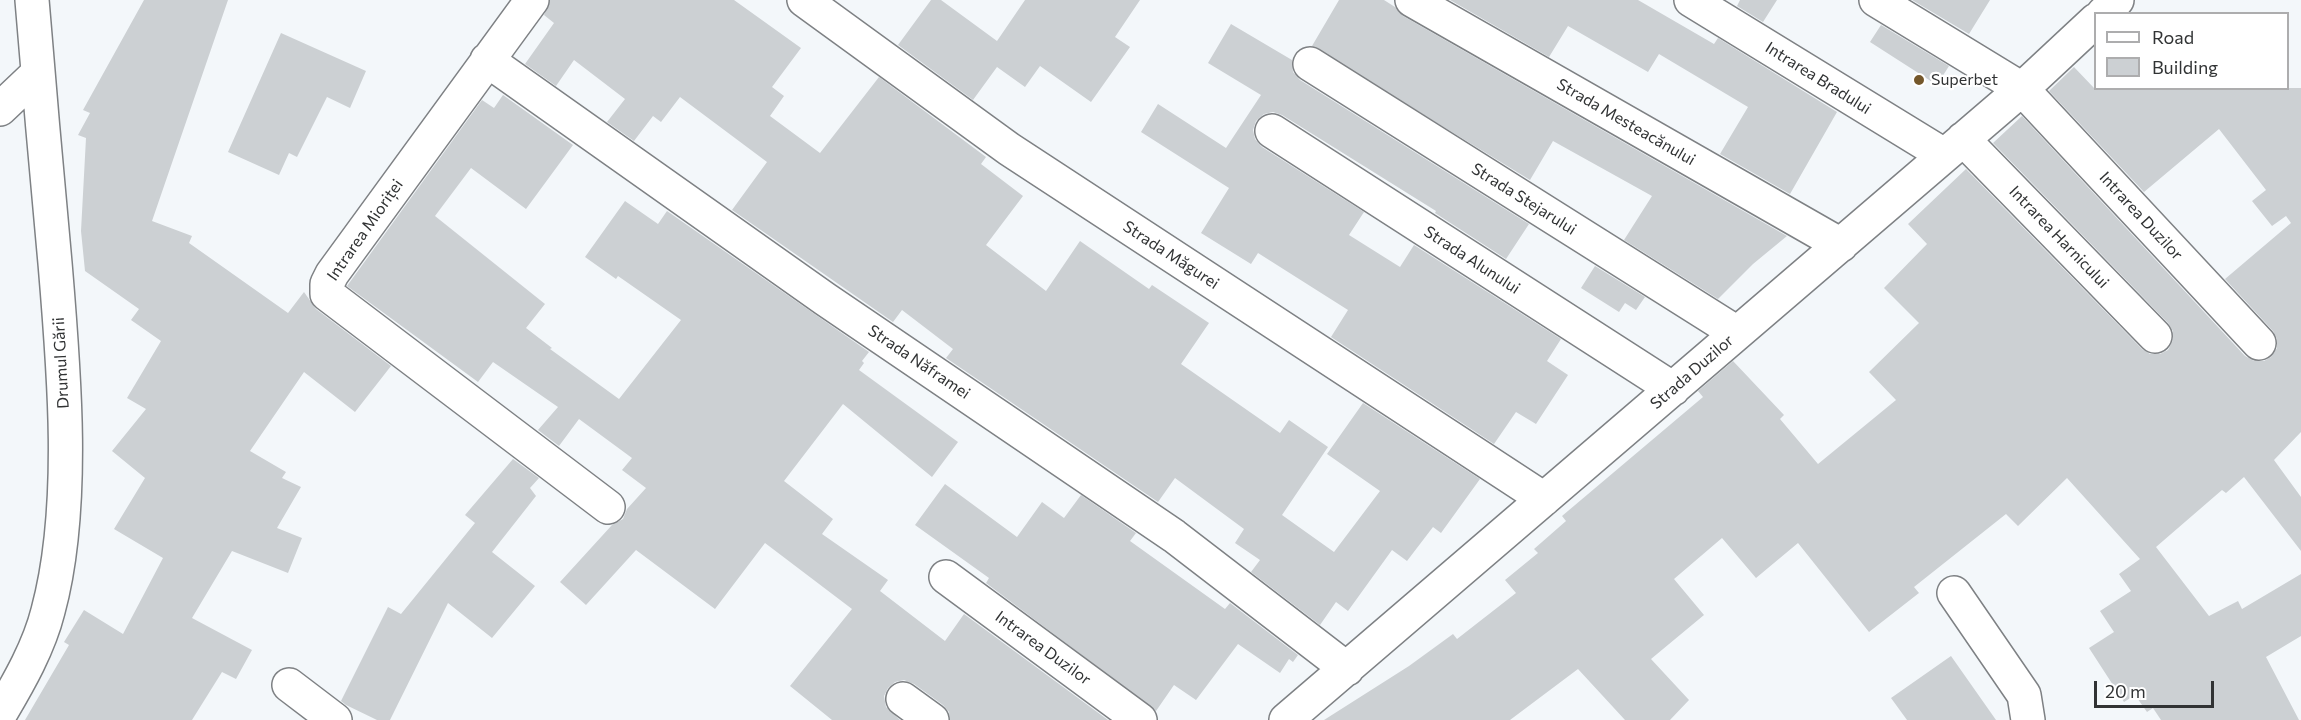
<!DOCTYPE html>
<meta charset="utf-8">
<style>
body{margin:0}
#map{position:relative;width:2301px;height:720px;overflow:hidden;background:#f3f7fa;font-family:Commissioner,sans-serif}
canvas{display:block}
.legend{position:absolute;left:2094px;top:12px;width:195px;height:78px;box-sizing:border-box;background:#fff;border:2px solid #adadae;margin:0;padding:8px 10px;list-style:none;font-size:18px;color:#313334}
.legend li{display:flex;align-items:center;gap:12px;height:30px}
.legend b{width:30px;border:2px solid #adadae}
.scale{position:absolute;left:2094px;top:681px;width:120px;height:27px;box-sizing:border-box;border:3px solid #313334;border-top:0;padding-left:8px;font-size:18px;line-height:21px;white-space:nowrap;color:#313334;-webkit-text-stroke:4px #fff;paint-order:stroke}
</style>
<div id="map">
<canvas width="2301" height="720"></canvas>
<ul class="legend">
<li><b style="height:8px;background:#fff"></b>Road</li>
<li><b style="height:16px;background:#ccd0d3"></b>Building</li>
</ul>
<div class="scale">20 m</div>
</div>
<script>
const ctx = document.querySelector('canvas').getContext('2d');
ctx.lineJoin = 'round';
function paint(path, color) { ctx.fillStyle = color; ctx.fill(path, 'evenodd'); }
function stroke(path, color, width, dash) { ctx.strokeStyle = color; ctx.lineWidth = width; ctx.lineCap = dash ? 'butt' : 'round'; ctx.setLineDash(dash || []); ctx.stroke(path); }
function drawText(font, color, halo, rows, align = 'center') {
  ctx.font = font + ' Commissioner,sans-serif'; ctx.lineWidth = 4.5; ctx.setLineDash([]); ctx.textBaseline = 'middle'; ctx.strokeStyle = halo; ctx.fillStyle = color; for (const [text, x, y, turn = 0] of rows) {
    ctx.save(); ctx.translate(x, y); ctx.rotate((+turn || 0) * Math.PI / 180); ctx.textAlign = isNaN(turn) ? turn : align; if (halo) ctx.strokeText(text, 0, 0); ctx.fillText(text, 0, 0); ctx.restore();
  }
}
const building = new Path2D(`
 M144 0H228L152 221 192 236 189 243 288 313 304 292 316 309 391 366 355 412 304 372 250 451 286 472 282 478 301 487 277 528 302 538 288 573 232 551 192 618 252 650 236 679 222 672 192 720H25L69 645 64 642 84 610 123 634 163 558 114 529 145 478 112 451 146 409 127 398 161 341 131 320 139 309 85 271 81 231 86 138 78 135 90 113 83 110Z
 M550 0H734L801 48 772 87 784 96 770 116 820 153 879 77 986 157 981 164 1023 196 986 245 1046 291 1080 241 1149 289 1152 285 1209 323 1181 364 1280 433 1289 420 1328 447 1282 515 1334 552 1380 491 1327 454 1363 403 1480 479 1441 533 1433 527 1407 561 1392 550 1348 611 1336 602 1320 625 1251 572 1260 560 1235 543 1244 529 1175 478 1158 502 946 358 953 349 902 310 893 322 732 210 767 162 680 97 661 122 653 116 634 141 607 122 625 99 574 60 556 86 525 64 554 23 544 15Z
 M931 0H941L997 41 1025 0H1140L1115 37 1130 47 1091 102 1040 66 1025 87 997 67 973 100 898 45Z
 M1339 0H1384L1395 7 1403 16 1787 236 1753 264 1718 299 1624 240 1652 196 1553 141 1530 180 1312 46Z
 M1450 0H1638L1714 44 1718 38 1837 112 1790 194 1720 154 1748 107 1659 54 1648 72 1568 26 1549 57Z
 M1740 0H1777L1763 22 1737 6Z
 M1912 0H1990L1969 34Z
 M1231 24 1292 60 1293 72 1300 80 1529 224 1506 259 1435 213 1436 211 1282 115 1273 112 1264 114 1256 121 1253 130 1255 139 1262 147 1364 212 1349 235 1400 267 1414 245 1561 339 1547 361 1568 375 1536 424 1516 412 1494 444 1331 337 1348 310 1258 253 1251 264 1201 233 1229 188 1141 132 1158 104 1226 148 1261 95 1208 63Z
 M1881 25 1949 66 1937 85 1870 42Z
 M281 33 366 71 350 108 327 97 297 157 289 153 279 175 228 152Z
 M2074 67 2094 88H2301V432L2274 460 2301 497V551L2244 477 2226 493 2222 490 2156 547 2209 616 2238 601 2242 609 2301 574V636L2266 657 2299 720H2161L2153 708 2147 712 2135 695 2124 702 2089 648 2114 632 2100 611 2131 591 2119 574 2140 559 2067 478 2018 526 2006 514 1914 587 1919 593 1869 632 1798 543 1756 578 1722 538 1674 579 1704 615 1651 659 1689 700 1670 720H1625L1578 669 1510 720H1324L1409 666 1453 634 1457 639 1516 593 1505 580 1538 553 1534 549 1566 521 1562 516 1703 397 1698 391 1733 361 1784 415 1780 419 1818 464 1896 400 1869 372 1919 323 1884 288 1927 244 1908 224 1966 169 2142 349 2150 354H2160L2168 350 2173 340V331L2168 323 1993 143 2022 116 2245 356 2254 361H2264L2271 357 2277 348V339L2273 331 2225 279 2291 223 2286 216 2272 226 2252 201 2266 190 2219 129 2144 192 2049 91Z
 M503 95 573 145 526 209 471 168 435 216 545 304 526 328 552 348 550 349 619 399 681 320 618 276 616 279 585 257 625 201 658 224 667 211 869 352 862 361 864 363 859 370 958 442 932 477 843 404 784 481 833 519 822 534 888 580 880 591 945 641 964 614 1108 720H950L949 712 943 705 914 684 904 680 895 682 888 688 884 696 886 707 900 720H832L790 686 852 609 765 543 715 609 636 550 586 605 560 582 612 525 623 519 627 509 646 488 622 470 632 458 579 419 559 446 538 430 558 407 493 362 478 382 347 286 482 100 494 108Z
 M1595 266 1645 297 1636 310 1625 303 1619 312 1581 288Z
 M513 459 539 478 530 488 536 496 492 552 535 586 492 638 448 603 390 720H377L346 705 341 701 388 607 401 614 475 523 465 515Z
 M945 484 1017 537 1042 502 1064 518 1081 495 1136 533 1130 541 1225 609 1230 603 1298 655 1293 662 1289 659 1280 673 1238 644 1196 700 1174 685 1156 711 986 583 989 578 915 525Z
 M1951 656 1996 720H1907L1891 698Z`);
const minor = new Path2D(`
 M532 0 332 274 327 284V294L608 507
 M804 0 1009 149 1544 499
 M1412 0 1841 245
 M1691 0 1944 155
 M1876 0 2022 89 2259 343
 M2103 14 2117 0
 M487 60 825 299 1174 536 1347 669
 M1310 64 1737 333
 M0 109 38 73
 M1272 131 1673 389
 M1963 139 2155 336
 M946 577 1140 720
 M1954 593 2024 695 2028 720
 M289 685 335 720
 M903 699 932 720
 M0 714C19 682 39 647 48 611 76 508 64 369 55 263 47 175 39 88 32 0
 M1286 720 2022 89 2096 20`);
const markers = [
 [1919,80,6,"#74572a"]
];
const streetNames = [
 ["Intrarea Bradului",1818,78,32],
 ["Strada Mesteacănului",1626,122,30],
 ["Strada Stejarului",1524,199,32],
 ["Intrarea Duzilor",2141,216,47],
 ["Intrarea Mioriței",365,230,-55],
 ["Intrarea Harnicului",2059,237,46],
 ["Strada Măgurei",1171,255,33],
 ["Strada Alunului",1472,260,33],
 ["Strada Năframei",919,362,34],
 ["Drumul Gării",61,363,-93],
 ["Strada Duzilor",1692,372,-41],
 ["Intrarea Duzilor",1043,648,36]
];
const poiNames = [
 ["Superbet",1931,80]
];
paint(building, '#ccd0d3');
stroke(minor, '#7e8184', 36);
stroke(minor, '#fff', 33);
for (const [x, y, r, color] of markers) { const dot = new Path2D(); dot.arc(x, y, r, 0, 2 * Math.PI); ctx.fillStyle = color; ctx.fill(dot); stroke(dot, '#fff', 2); }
drawText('16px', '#313334', '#fff', streetNames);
drawText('16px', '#313334', '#fff', poiNames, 'left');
</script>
